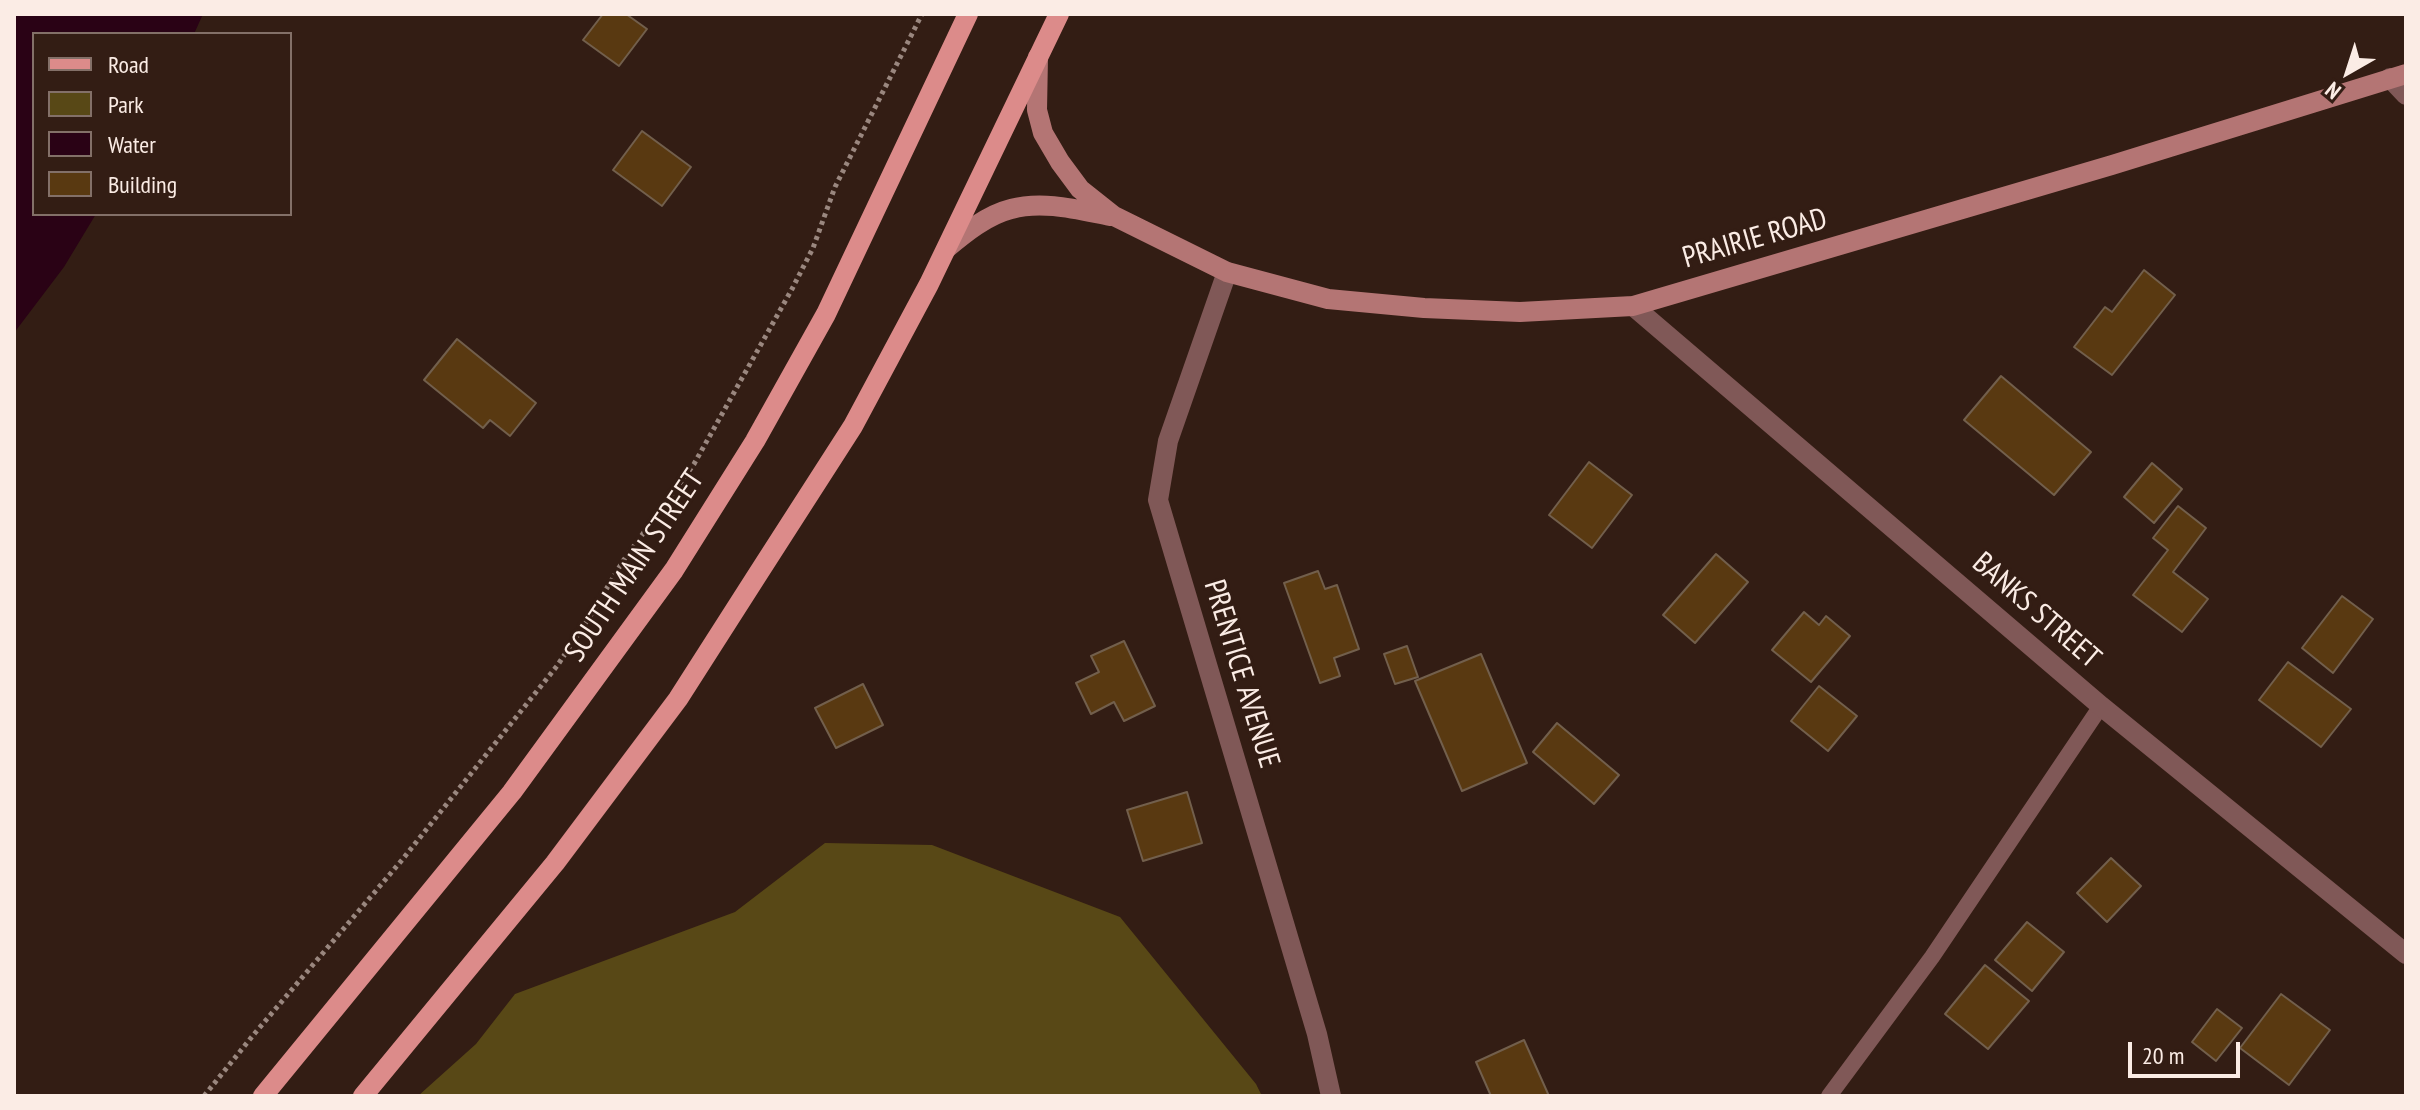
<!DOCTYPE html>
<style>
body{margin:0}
#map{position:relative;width:2420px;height:1110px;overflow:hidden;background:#331d14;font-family:"PT Sans Narrow",sans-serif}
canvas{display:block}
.frame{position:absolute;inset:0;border:16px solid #fbece5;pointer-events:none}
.legend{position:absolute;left:32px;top:32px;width:260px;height:184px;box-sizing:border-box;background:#331d14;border:2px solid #837068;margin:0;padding:10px 14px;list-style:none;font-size:24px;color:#fbece5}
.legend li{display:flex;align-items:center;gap:16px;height:40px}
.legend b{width:40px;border:2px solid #837068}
.north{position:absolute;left:2308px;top:32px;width:80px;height:80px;-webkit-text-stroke:6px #331d14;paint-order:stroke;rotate:219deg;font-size:22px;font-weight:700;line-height:32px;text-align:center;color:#fbece5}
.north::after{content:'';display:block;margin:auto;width:28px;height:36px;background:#fbece5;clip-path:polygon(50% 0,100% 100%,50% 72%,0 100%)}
.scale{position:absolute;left:2128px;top:1042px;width:112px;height:36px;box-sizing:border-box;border:4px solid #fbece5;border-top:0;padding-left:10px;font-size:24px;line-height:28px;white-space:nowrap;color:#fbece5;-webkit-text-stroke:6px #331d14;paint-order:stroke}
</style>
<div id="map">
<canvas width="2420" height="1110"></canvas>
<div class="frame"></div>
<ul class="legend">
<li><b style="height:10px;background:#dc8b8a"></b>Road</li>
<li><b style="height:22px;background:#584816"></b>Park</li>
<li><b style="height:22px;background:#2a0215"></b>Water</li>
<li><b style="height:22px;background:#593911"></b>Building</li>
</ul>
<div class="north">N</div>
<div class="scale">20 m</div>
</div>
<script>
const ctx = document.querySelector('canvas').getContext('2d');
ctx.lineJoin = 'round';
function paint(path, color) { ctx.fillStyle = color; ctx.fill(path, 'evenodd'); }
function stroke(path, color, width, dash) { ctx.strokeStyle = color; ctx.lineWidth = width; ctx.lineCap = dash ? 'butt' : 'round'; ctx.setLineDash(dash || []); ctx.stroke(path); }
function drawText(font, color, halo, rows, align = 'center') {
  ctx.font = font + ' "PT Sans Narrow",sans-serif'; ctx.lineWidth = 6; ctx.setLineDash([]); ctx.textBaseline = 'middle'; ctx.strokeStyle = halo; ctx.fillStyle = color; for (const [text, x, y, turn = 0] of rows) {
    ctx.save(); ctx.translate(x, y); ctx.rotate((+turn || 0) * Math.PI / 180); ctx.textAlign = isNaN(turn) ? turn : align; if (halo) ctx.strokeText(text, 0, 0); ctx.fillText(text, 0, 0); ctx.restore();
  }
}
const green = new Path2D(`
 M825 843 932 845 1120 917 1256 1084 1262 1096H418L476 1044 515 994 735 912Z`);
const water = new Path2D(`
 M14 14H203L194 34H34V214H96L64 267 14 333Z`);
const building = new Path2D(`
 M603 14H626L647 29 619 66 583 40Z
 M642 131 691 167 662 206 613 170Z
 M2144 270 2175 295 2112 375 2074 347 2105 307 2112 312Z
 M457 339 536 403 510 436 490 420 483 428 424 380Z
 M2001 376 2091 452 2054 495 1964 420Z
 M1589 462 1632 495 1592 548 1549 515Z
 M2152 463 2182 489 2154 523 2124 497Z
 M2178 506 2206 528 2173 572 2208 599 2182 632 2133 595 2168 550 2153 538Z
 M1716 554 1748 582 1695 643 1663 615Z
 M1318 571 1325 589 1337 585 1359 649 1334 658 1340 676 1320 683 1284 583Z
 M2342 596 2373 619 2333 673 2302 648Z
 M1804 612 1819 625 1826 616 1850 636 1811 682 1772 650Z
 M1124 641 1155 706 1124 721 1114 702 1091 714 1076 683 1099 672 1091 656Z
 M1407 646 1418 677 1395 684 1384 654Z
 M1481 654 1527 763 1462 791 1415 681Z
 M2288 662 2351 709 2321 747 2259 700Z
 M863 684 883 725 836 748 815 708Z
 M1819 686 1857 716 1828 751 1791 721Z
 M1557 723 1619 775 1594 804 1533 752Z
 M1187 792 1202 843 1143 861 1127 810Z
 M2111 858 2141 886 2107 922 2077 893Z
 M2027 922 2064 952 2032 991 1995 960Z
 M1985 965 2029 1001 1988 1049 1945 1014Z
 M2281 994 2330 1030 2289 1085 2240 1048Z
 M2217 1009 2242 1028 2216 1061 2192 1042Z
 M1524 1040 1549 1096H1491L1476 1062Z`);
const path = new Path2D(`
 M204 1096 255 1033 402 860 557 666 589 618 623 561 694 464 792 289 813 248 835 187 922 14`);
const lane = new Path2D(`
 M1829 1096 1932 957 2101 706`);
const street = new Path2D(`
 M2390 78 2406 95
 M1227 272 1168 441 1158 500 1317 1034 1331 1096
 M1633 306 2101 706 2406 954`);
const secondary = new Path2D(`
 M1038 57 1037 110 1043 133 1060 162 1080 189 1114 216 1227 272 1328 299 1424 308 1520 312 1633 306 2112 165 2406 74
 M947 248C965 233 987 215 1011 209 1043 200 1079 210 1110 216`);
const primary = new Path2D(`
 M263 1096 512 792 674 570 755 441 826 314 968 14
 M363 1096 555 863 678 699 756 577 853 426 929 284 1059 14`);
const streetNames = [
 ["PRAIRIE ROAD",1755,239,-16],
 ["SOUTH MAIN STREET",635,566,-56],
 ["BANKS STREET",2036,611,41],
 ["PRENTICE AVENUE",1241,674,73]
];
paint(green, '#584816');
paint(water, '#2a0215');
paint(building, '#593911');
stroke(building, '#725f4c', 2);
stroke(path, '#9a877f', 5, [4, 4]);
stroke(lane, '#805857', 16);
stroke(street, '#805857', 20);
stroke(secondary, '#b47574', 20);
stroke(primary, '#dc8b8a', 20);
drawText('30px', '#fbece5', '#331d14', streetNames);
</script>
